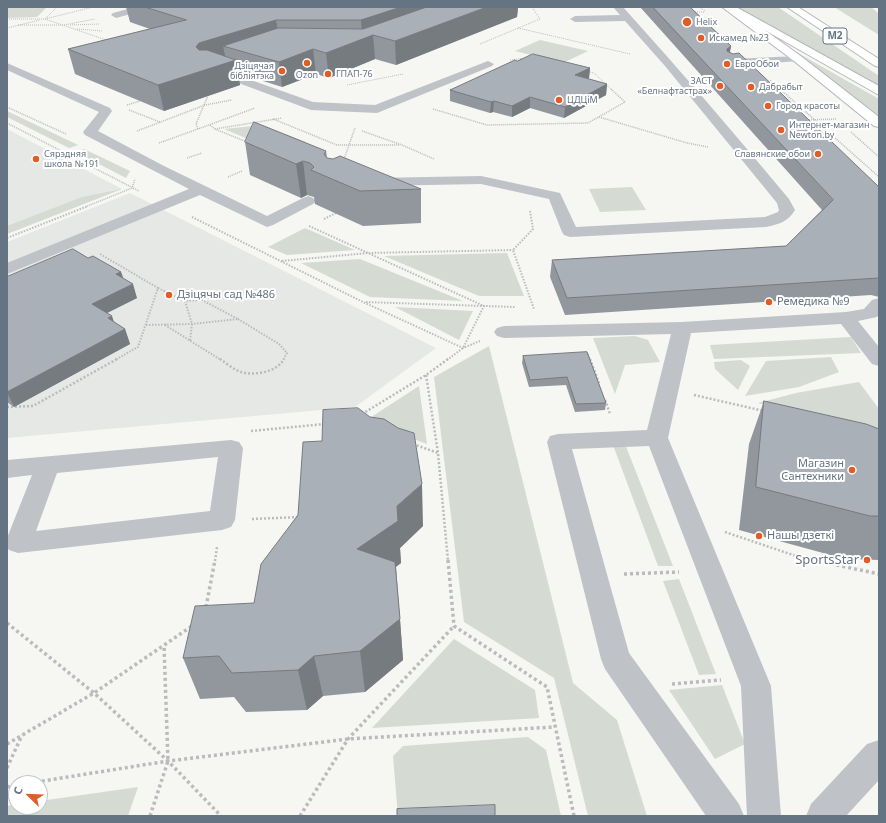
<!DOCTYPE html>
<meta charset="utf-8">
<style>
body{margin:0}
#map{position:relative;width:886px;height:823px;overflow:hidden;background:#f6f6f2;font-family:"Noto Sans",sans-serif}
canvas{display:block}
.frame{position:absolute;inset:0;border:8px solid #657483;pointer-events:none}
.north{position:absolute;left:8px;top:775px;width:40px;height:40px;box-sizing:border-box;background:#fff;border:1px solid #c1c7cd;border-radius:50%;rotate:293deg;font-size:11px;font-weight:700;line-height:16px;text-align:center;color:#657483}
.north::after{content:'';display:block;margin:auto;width:14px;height:18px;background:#e15d27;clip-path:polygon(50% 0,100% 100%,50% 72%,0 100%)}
</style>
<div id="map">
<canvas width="886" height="823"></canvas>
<div class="frame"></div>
<div class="north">С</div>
</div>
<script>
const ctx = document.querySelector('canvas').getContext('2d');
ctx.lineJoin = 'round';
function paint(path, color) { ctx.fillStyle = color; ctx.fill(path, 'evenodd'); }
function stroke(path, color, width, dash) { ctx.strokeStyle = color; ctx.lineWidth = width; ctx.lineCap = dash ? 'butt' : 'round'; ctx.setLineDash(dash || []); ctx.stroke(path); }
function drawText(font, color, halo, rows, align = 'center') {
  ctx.font = font + ' "Noto Sans",sans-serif'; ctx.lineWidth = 4; ctx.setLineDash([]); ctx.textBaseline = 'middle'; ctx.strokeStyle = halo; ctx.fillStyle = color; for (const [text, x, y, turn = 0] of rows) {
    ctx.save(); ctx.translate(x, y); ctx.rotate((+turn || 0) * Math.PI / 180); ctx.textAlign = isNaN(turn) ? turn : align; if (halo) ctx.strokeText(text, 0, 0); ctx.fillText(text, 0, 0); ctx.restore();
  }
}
const built = new Path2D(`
 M7 129 122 189 7 234Z
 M130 193 436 348 355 407 7 438V242Z`);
const green = new Path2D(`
 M7 7H47L37 17 7 18Z
 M736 7H778L879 76V87Z
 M834 7H871L879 14V35Z
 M540 40 588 51 563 63 515 51Z
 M775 40 879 99V117Z
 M7 111 78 145 69 148 7 117Z
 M262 125 306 142 281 153 224 129Z
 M84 149 130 171 126 178 76 152Z
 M632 187 646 210 600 212 589 189Z
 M122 189 7 234V226L82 197Z
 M305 228 355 250 287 255 268 247Z
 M507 253 524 296H479L384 256Z
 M360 259 463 301 370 297 301 263Z
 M395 307 473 311 459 340Z
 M635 336 648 340 660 362 625 365 615 394 593 338Z
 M851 337 861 353 714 359 710 345Z
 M489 346 573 683 617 720 647 816H588L554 678 464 622 434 377Z
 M831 357 839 372 799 387 745 396 766 361Z
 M741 360 750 366 738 390 715 369 714 362Z
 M859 382 879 409V431L828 420 758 403 796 393Z
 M419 386 427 444 365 421Z
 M625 444 673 566H658L613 445Z
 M679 579 716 674 699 675 663 581Z
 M454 639 535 690 539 718 372 728Z
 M722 685 745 744 715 759 669 690Z
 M528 737 546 750 561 816H398L393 756 403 746Z
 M138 787 128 816H7V806L16 804V807H40V801Z`);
const pathFar4 = new Path2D(`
 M699 7 705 11
 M691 12H704
 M46 18 57 7
 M7 19H45L109 41
 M45 19 93 7
 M18 25H64L95 19
 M70 25 99 24
 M709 26 728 42
 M7 28 40 20
 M518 28 630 54
 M77 29 102 31
 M480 44 540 19 532 7
 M510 60 525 58
 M586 71 594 73 612 90
 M770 80 781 90
 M347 85 403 74`);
const pathFar3 = new Path2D(`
 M780 89 879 177
 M209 93 196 124 198 129 255 108
 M127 105 140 101
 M7 107 66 134
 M433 109 487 125 588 123 625 102 611 89
 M129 110 160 122
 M599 117 687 143 708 147
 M273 119 337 145H399
 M807 120 836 119
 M7 123 139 191
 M210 125 215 129 247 142
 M215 129 282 118
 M137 131 205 105 232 100
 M362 131 402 145 434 159
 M851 132 879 157
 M159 143 198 129
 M187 158 202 153
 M344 159 355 128
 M228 177 242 171
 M85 207 132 188 135 179`);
const pathFar2 = new Path2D(`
 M530 211 533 229 513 250 534 309
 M192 217 363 302 463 348 480 341
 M324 219 336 213
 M309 226 484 306 365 302
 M7 238 88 206
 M100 254 158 288 138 347 115 360
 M282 261 368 253 513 250
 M158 288 185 301 192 324 190 341
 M238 319 279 344 287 353 283 360
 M146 325 192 324 238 319 202 300 185 301
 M165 325 221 360
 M588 354 590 360
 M447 360 463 348 484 306 515 307`);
const pathFar1 = new Path2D(`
 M220 359C226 363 234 370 241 372 255 376 277 372 284 359
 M590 359 599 383
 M426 375 438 453 448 561
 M694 395 764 411
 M605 400 610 414
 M7 407 33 406 117 359
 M362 414 426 375 448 359
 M251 431 325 424
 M413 444 438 453
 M252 519 299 517
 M725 532 796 556 817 561
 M215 561 217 547`);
const path = new Path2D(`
 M448 560 454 626 547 687 574 816
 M813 560 879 574
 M624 574 679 572
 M206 607 215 560
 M7 623 94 693 168 761 221 816
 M672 684 721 680
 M7 744 94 693 192 626
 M7 768 22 735
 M30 783 168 761 348 739 554 727
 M7 787 16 785
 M150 816 168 761 164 645
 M300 816 348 739 454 626`);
const minor = new Path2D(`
 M135 7H151L149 9 116 18 111 15 113 13Z
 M613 7H623C680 70 735 134 789 199L795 210C788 222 779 224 766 227L570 237 564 235 562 232 549 199 481 184 374 186 369 185 367 182 369 179 374 178 481 176 560 193 576 227 765 217 778 212 779 210 777 203 665 66 625 21 575 22 570 19 575 16 620 15Z
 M798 56 803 59 802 61 731 65 725 62 731 59Z
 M488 61 494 64 492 66 377 113 311 110 209 72 207 70 213 67 217 68 313 102 375 105Z
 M7 63 110 108 112 111 98 131 164 166 267 216 303 198 308 196 313 198 316 201 313 204 273 225 267 227 200 195 7 274V263L189 189 85 135 83 132 99 112 7 70Z
 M879 298V315L877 317 858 321 879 347V366L872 364 841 324 691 333 668 438 771 686 781 816H747L741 686 649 446 572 449 629 653 739 804 744 816H706L605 669 601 659 547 442 550 436 558 434 647 430 671 334 504 338 497 336 494 332 497 328 504 326 682 322 846 312 864 309 872 300Z
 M231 440 239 442 243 448 235 520 231 527 222 530 18 553 9 550 7 547V538L32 475 7 478V460ZM218 457 210 511 36 531 57 473Z
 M879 740V780L846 816H806L811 804 867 744Z`);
const major = new Path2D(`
 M722 7H733L802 57 879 117V127L874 126 794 61Z`);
const highway = new Path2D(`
 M724 7H736L879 86V95Z
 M787 7H798L879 59V67L875 66Z`);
const wall = new Path2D(`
 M126 7H518L517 17 396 65 375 59 329 78 316 74 282 87 238 73 240 85 164 111 75 74 68 49 150 29 130 22Z
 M640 7H690L731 46 730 52 879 187V297L871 295 565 315 550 277 552 260 786 246 822 210Z
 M590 68 589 78 588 79 607 84 606 95 564 118 530 108 512 117 493 112 490 113 450 101V90Z
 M245 142 326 151 327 157V158L421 189V223L363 226 315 204 314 197 307 195 301 198 250 175Z
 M88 258 121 272 123 278 137 298 107 313 114 322 125 329 130 344 14 407 7 402V277Z
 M587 352 606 403 605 410 575 412 566 385 529 387 522 363 523 356Z
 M764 401 879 429V560L845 559 739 530 749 444Z
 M423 526 400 548 401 563 396 567 403 660 365 692 323 696 307 710 246 712 234 697 200 699 183 658 254 603Z`);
const shadedWall = new Path2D(`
 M401 7H458L373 35 375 59 329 78 326 53 362 39 361 20Z
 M487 7H518L517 17 396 65 395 41Z
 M276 20 280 43 223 46 226 60 204 68 196 47 199 43Z
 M731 46 728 59 727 49Z
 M313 49 316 74 282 87 279 62Z
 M236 60 240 85 164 111 158 85Z
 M590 68 589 78 574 86 575 75Z
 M607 84 606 95 564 118 565 107Z
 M530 97V108L512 117V106Z
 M494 101 493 112 490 113 491 102Z
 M303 161 307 195 301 198 296 164Z
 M121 272 126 286 116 274Z
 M133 284 137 298 97 318 92 304Z
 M112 316 117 331 108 318Z
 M125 329 130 344 14 407 7 392Z
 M422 484 423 526 400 548 401 563 362 591 357 549 397 506Z
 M400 619 403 660 365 692 360 651Z
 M314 656 323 696 307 710 298 670Z`);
const building = new Path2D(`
 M145 7H401L361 20H276L199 43 196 47 199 50H207L236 60 158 85 68 49 186 20Z
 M427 7H487L395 41 373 35 326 53 313 49 279 62 223 46 278 28 363 29Z
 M653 7H690L731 46 727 49V51L733 54 739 53 879 187V278L567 298 552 260 786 246 833 200Z
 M533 54 590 68 575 75 607 84 565 107 530 97 512 106 494 101 491 102 450 90 515 60 517 61Z
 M254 122 326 151 324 154 327 158 333 159 340 156 421 189 360 191 311 170 314 167 310 163 303 161 296 164 245 142Z
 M73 249 88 258 93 256 121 272 116 274 133 284 92 304 112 316 108 318 125 329 7 392V277Z
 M587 352 606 403 576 404 567 377 530 380 523 356Z
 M764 401 866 424 879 429V516H870L756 487Z
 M358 408 370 417 384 419 398 428 414 433 422 484 397 506 398 521 357 549 395 562 400 619 360 651 314 656 298 670 232 673 219 656 183 658 195 606 254 603 261 564 298 515 303 442 322 441 323 410Z
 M495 805V816H397V809Z`);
const markers = [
 [687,22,5,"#e15d27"],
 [701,38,4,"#e15d27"],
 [307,63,4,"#e15d27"],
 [727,64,4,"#e15d27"],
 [282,71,4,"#e15d27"],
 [328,74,4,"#e15d27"],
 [720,86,4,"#e15d27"],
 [751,87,4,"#e15d27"],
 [559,100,4,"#e15d27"],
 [768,106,4,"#e15d27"],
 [781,130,4,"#e15d27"],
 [818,154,4,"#e15d27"],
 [36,159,4,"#e15d27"],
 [169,295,4,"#e15d27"],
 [769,302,4,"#e15d27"],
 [852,470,4,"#e15d27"],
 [759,536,4,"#e15d27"],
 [867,560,4,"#e15d27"]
];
const farPoinames = [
 ["Helix",696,22],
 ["Искамед №23",709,38],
 ["ЕвроОбои",735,64],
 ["Дзіцячая",274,66,"right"],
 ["бібліятэка",274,76,"right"],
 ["ГПАП-76",336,74],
 ["Ozon",307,75,"center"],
 ["ЗАСТ",712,81,"right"],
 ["«Белнафтастрах»",712,91,"right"],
 ["Дабрабыт",759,87],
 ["ЦДЦіМ",567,100],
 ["Город красоты",776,106],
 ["Интернет-магазин",789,125],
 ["Newton.by",789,135],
 ["Сярэдняя",44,154],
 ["школа №191",44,164],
 ["Славянские обои",810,154,"right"]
];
const shields = [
 [835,36,24]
];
const shieldNames = [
 ["М2",835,36]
];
const poiNames = [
 ["Дзіцячы сад №486",177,295],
 ["Ремедика №9",777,302],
 ["Магазин",844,464,"right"],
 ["Сантехники",844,477,"right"],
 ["Нашы дзеткі",767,536]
];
const nearPoinames = [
 ["SportsStar",859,560]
];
paint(built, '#e6e8e6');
paint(green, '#d5dbd2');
stroke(major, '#b2b6ba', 2);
stroke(highway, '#b4b7ba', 2);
stroke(pathFar4, '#b9bbbe', 1, [1, 1]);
stroke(pathFar3, '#b9bbbe', 1.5, [1, 1]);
stroke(pathFar2, '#b9bbbe', 2, [1.5, 1.5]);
stroke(pathFar1, '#b9bbbe', 2.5, [2, 2]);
stroke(path, '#b9bbbe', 3.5, [3, 3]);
paint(minor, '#bfc2c6');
paint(major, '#fff');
paint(highway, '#fff');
paint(wall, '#91979d');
paint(shadedWall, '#767b80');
paint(building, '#a9b0b7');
stroke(building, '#767b80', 1);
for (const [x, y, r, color] of markers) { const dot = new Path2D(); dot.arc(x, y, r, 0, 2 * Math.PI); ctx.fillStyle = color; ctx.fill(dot); stroke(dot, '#fff', 1.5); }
drawText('9px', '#657483', '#fff', farPoinames, 'left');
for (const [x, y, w] of shields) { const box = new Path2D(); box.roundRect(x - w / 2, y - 8, w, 16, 3); ctx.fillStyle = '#fff'; ctx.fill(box); stroke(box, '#657483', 1); }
drawText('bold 10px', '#657483', null, shieldNames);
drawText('11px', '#657483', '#fff', poiNames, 'left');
drawText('13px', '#657483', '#fff', nearPoinames, 'right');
</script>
